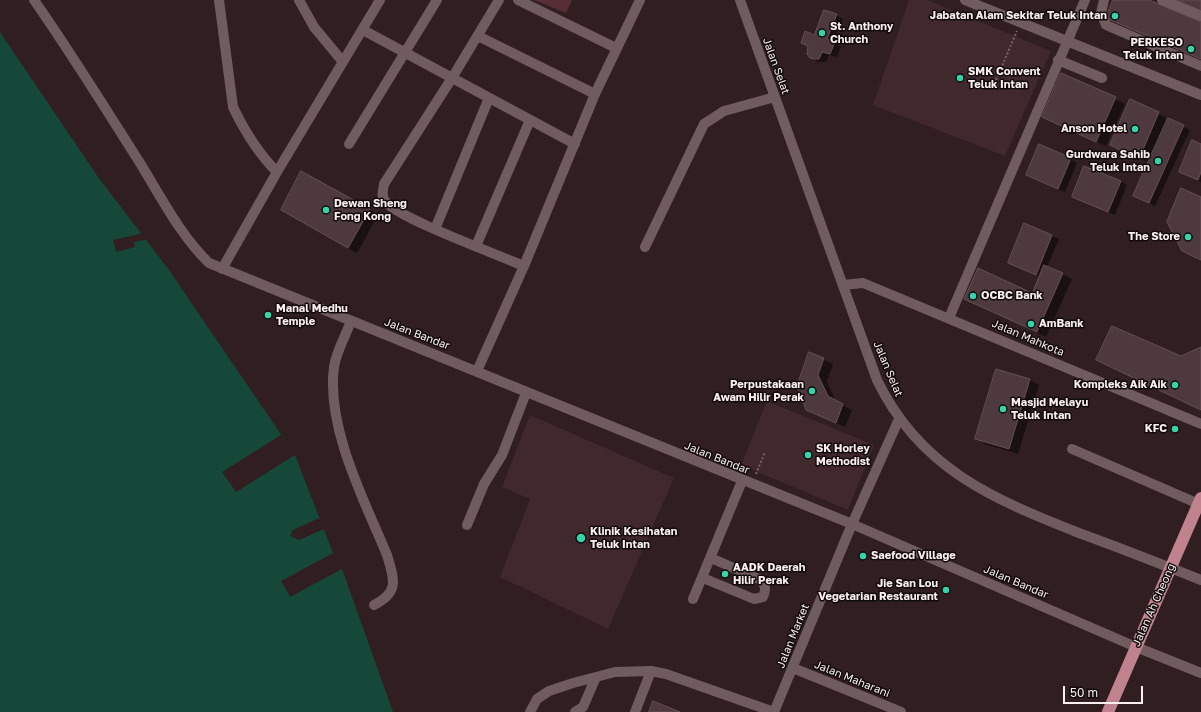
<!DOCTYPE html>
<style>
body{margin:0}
#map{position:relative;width:1201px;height:712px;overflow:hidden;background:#301e21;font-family:"Golos Text",sans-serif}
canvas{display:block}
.scale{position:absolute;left:1063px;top:686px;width:80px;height:18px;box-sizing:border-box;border:2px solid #faeeef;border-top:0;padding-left:5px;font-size:12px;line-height:14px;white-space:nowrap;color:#faeeef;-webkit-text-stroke:3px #120b0c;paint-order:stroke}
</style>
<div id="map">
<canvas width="1201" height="712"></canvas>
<div class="scale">50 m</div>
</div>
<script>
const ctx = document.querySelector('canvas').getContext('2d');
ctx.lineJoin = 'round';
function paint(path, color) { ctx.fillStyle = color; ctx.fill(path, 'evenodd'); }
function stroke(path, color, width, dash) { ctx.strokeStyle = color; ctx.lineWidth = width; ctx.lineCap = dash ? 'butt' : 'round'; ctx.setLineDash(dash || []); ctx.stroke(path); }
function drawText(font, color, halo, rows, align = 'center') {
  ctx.font = font + ' "Golos Text",sans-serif'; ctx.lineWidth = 3; ctx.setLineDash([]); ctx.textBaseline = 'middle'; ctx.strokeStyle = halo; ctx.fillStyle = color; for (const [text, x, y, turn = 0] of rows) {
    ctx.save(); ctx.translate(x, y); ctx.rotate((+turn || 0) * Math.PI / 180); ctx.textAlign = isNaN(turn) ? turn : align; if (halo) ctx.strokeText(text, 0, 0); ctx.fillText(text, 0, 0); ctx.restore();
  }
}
const built = new Path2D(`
 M909 0H927L1051 51 1005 156 873 105Z
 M767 401 874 445 848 510 741 465Z
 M530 415 674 478 608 629 500 577 530 499 502 487Z`);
const green = new Path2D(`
 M534 0H572L566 13Z`);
const water = new Path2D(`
 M0 32 98 177 169 270 295 455 333 553 342 569 393 712H0Z`);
const pier = new Path2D(`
 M144 233 148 239 134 242 135 247 116 252 113 240Z
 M281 435 295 455 236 492 222 472Z
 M319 518 324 529 299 540 290 536 293 530Z
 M333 553 342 569 290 597 281 581Z`);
const shadow = new Path2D(`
 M836 15 843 19 833 42 841 47 837 57 829 55 826 62H818L811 58 807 51 809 46 814 36Z
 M1062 74 1125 104 1106 146 1043 117Z
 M1131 100 1190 130 1155 206 1141 199 1149 163 1111 145Z
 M1201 145V182L1180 171Z
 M1071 159 1077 163 1065 192 1027 175Z
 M302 173 378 215 357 253 283 210Z
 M1121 181 1127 185 1115 215 1080 200Z
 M1025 225 1059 239 1047 267 1072 279 1046 337 966 299 1032 294 1040 277 1009 263Z
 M810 353 833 364 827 381 836 402 852 410 845 427 817 414Z
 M1030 380 1039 385 1018 454 985 444 976 438Z`);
const building = new Path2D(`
 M1113 0H1149L1201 22V59L1106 18Z
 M1176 0H1201V10Z
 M824 10 837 14 827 39 835 42 830 54 822 52 819 59H814L810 58 807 54 808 46 801 43 805 31 814 35Z
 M1061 73 1116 97 1096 142 1042 117Z
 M1130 99 1159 112 1139 159 1110 145Z
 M1168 118 1184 125 1149 203 1133 196Z
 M1192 140 1201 144V172L1198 180 1179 172Z
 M1039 144 1071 158 1058 189 1026 175Z
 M1084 166 1121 181 1108 212 1072 197Z
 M301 171 370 209 348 248 281 210Z
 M1181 188 1201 197V260L1182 251 1167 222Z
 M1024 223 1052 235 1036 275 1008 263Z
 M1044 265 1063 273 1037 332 964 299 978 268 1032 293Z
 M1112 326 1181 356 1201 347V410L1096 360Z
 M809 352 824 358 818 375 828 396 843 404 836 423 806 410 797 386Z
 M996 369 1030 379 1009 449 975 439Z
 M653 701 680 712H649Z`);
const path = new Path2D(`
 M996 80 1017 31
 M756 474 765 452`);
const minor = new Path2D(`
 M34 0C71 53 105 108 140 163 161 197 180 235 209 263L852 524 1136 647 1201 673
 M219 0 233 107C244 130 259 154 277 172
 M299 0 314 27 343 62
 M499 0 452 78 384 184C383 190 381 196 385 201 397 218 499 255 524 266
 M518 0 616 48
 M740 0 877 380C920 469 993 499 1079 533 1120 548 1161 564 1201 580
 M965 0 1201 95
 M1104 0 1101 13 1106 25 1201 66
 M1162 0 1201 16
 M363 30 575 144
 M478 36 595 94
 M1058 60 1102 78
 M349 144 437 0
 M435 229 489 98
 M476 246 530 120
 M645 247 704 124 724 111 775 97
 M222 269 277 172 380 0
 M843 285 863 283 1201 424
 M949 318 1085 0
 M351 321C346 335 336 352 334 367 326 427 364 500 387 555 394 579 400 592 374 605
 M477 371 524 266 595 94 640 0
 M1072 449 1201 505
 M467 525 484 484 502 455 526 393
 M703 578 754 599 763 597C766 590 766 586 761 580L711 558
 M693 599 742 481
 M793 668 901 712
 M530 712 537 699 549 691 573 683 615 672 651 671 666 674 774 712 852 524 899 419
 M575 712 583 707 596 677
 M635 712 651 671`);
const major = new Path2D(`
 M1108 712 1201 498`);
const markers = [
 [1115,16,4,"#34d4a8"],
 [822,33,4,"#34d4a8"],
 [1191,49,4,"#34d4a8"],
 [960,78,4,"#34d4a8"],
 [1135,129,4,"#34d4a8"],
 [1158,161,4,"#34d4a8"],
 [326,210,4,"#34d4a8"],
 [1188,237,4,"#34d4a8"],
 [973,296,4,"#34d4a8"],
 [268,315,4,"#34d4a8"],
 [1031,324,4,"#34d4a8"],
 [1175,385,4,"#34d4a8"],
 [812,391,4,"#34d4a8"],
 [1003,409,4,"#34d4a8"],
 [1175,429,4,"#34d4a8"],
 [808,455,4,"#34d4a8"],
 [581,538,5,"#34d4a8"],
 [863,556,4,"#34d4a8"],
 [725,574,4,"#34d4a8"],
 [946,590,4,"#34d4a8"]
];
const poiNames = [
 ["Jabatan Alam Sekitar Teluk Intan",1107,16,"right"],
 ["St. Anthony",830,27],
 ["Church",830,40],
 ["PERKESO",1183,43,"right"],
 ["Teluk Intan",1183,56,"right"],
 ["SMK Convent",968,72],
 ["Teluk Intan",968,85],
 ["Anson Hotel",1127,129,"right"],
 ["Gurdwara Sahib",1150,155,"right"],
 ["Teluk Intan",1150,168,"right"],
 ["Dewan Sheng",334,204],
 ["Fong Kong",334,217],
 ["The Store",1180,237,"right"],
 ["OCBC Bank",981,296],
 ["Manal Medhu",276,309],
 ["Temple",276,322],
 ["AmBank",1039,324],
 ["Perpustakaan",804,385,"right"],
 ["Awam Hilir Perak",804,398,"right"],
 ["Kompleks Aik Aik",1167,385,"right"],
 ["Masjid Melayu",1011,403],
 ["Teluk Intan",1011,416],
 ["KFC",1167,429,"right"],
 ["SK Horley",816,449],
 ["Methodist",816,462],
 ["Klinik Kesihatan",590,532],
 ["Teluk Intan",590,545],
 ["Saefood Village",871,556],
 ["AADK Daerah",733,568],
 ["Hilir Perak",733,581],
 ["Jie San Lou",938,584,"right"],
 ["Vegetarian Restaurant",938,597,"right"]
];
const streetNames = [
 ["Jalan Selat",776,66,70],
 ["Jalan Bandar",417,334,21],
 ["Jalan Mahkota",1028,338,23],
 ["Jalan Selat",888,369,67],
 ["Jalan Bandar",717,458,22],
 ["Jalan Bandar",1016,582,23],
 ["Jalan Ah Cheong",1154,605,-66],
 ["Jalan Market",793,636,-68],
 ["Jalan Maharani",852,679,22]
];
paint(built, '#40282c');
paint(green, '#572e36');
paint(water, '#164839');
paint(pier, '#301e21');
paint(shadow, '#0007');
paint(building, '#4e3a3e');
stroke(building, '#655154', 1);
stroke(path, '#756567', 2, [2, 2]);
stroke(minor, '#705b5f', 10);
stroke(major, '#c0828d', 12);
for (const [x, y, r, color] of markers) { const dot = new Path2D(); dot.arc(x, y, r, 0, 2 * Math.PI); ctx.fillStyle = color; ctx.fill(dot); stroke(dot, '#120b0c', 1.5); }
drawText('bold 11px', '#faeeef', '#120b0c', poiNames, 'left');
drawText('11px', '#faeeef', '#120b0c', streetNames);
</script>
